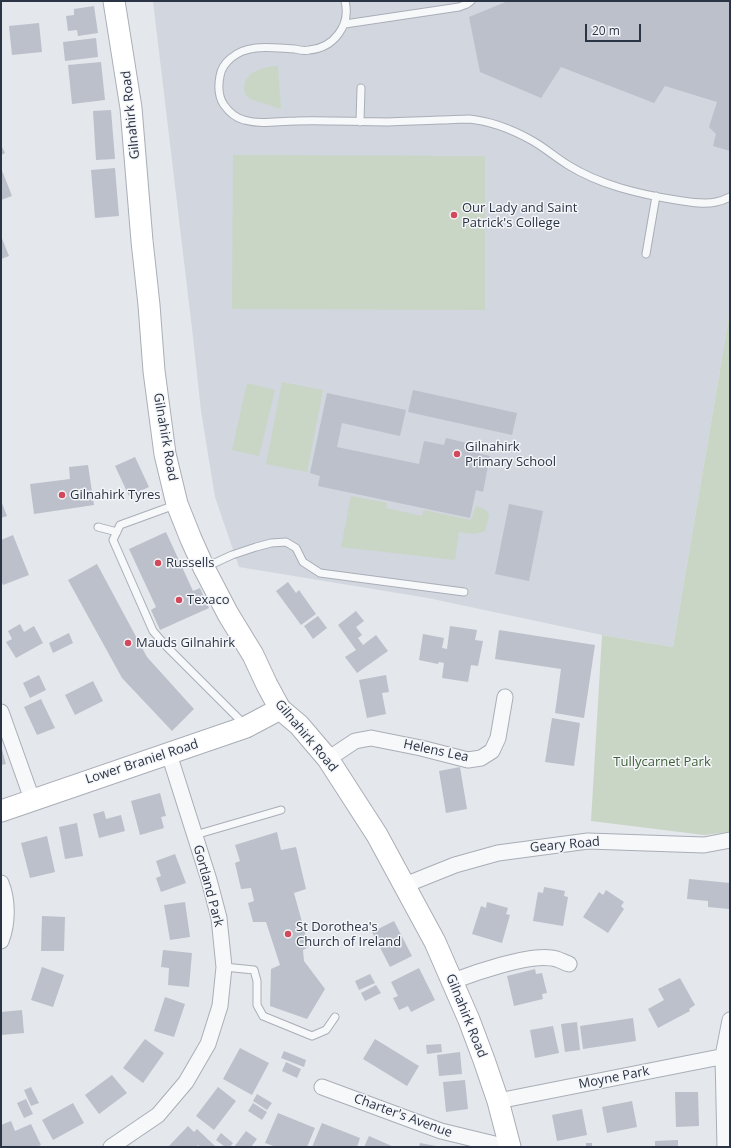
<!DOCTYPE html>
<style>
body{margin:0}
#map{position:relative;width:731px;height:1148px;overflow:hidden;background:#e4e7ec;font-family:"Open Sans",sans-serif}
canvas{display:block}
.frame{position:absolute;inset:0;border:2px solid #2b3445;pointer-events:none}
.scale{position:absolute;left:585px;top:24px;width:56px;height:18px;box-sizing:border-box;border:2px solid #2b3445;border-top:0;padding-left:5px;font-size:12px;line-height:14px;white-space:nowrap;color:#2b3445;-webkit-text-stroke:3px #f4f6f9;paint-order:stroke}
</style>
<div id="map">
<canvas width="731" height="1148"></canvas>
<div class="frame"></div>
<div class="scale">20 m</div>
</div>
<script>
const ctx = document.querySelector('canvas').getContext('2d');
ctx.lineJoin = 'round';
function paint(path, color) { ctx.fillStyle = color; ctx.fill(path, 'evenodd'); }
function stroke(path, color, width, dash) { ctx.strokeStyle = color; ctx.lineWidth = width; ctx.lineCap = dash ? 'butt' : 'round'; ctx.setLineDash(dash || []); ctx.stroke(path); }
function drawText(font, color, halo, rows, align = 'center') {
  ctx.font = font + ' "Open Sans",sans-serif'; ctx.lineWidth = 3; ctx.setLineDash([]); ctx.textBaseline = 'middle'; ctx.strokeStyle = halo; ctx.fillStyle = color; for (const [text, x, y, turn = 0] of rows) {
    ctx.save(); ctx.translate(x, y); ctx.rotate((+turn || 0) * Math.PI / 180); ctx.textAlign = isNaN(turn) ? turn : align; if (halo) ctx.strokeText(text, 0, 0); ctx.fillText(text, 0, 0); ctx.restore();
  }
}
const built = new Path2D(`
 M153 1H730V311L673 647 602 635 428 598 239 567 215 497 201 411 193 337Z`);
const green = new Path2D(`
 M278 66 281 109 250 99 245 94C240 72 262 67 278 66Z
 M233 155 485 156V310L232 309Z
 M730 311V832L704 835 591 821 602 635 673 647Z
 M282 382 323 390 307 472 266 464Z
 M247 383 275 390 259 456 232 450Z
 M351 496 387 503 386 508 422 516 424 510 471 520 476 506 486 510 489 516 485 531 475 534 459 532 455 560 341 547Z`);
const building = new Path2D(`
 M508 1H730V151L713 146 716 134 709 127 717 102 665 86 654 103 561 67 541 98 480 72 469 17Z
 M94 6 98 33 78 36 77 30 68 31 66 16 74 15V9Z
 M39 23 42 52 12 55 9 26Z
 M96 38 98 57 65 61 63 42Z
 M101 62 105 100 72 104 68 65Z
 M111 110 115 159 96 160 93 111Z
 M1 145 5 153 1 155Z
 M1 168 12 196 1 200Z
 M115 168 119 216 95 218 91 170Z
 M1 236 9 256 1 259Z
 M413 390 517 413 512 435 408 412Z
 M327 393 406 410 400 436 342 423 337 447 419 464 424 441 444 445 446 438 475 445 473 452 490 456 483 492 476 490 470 518 318 486 320 476 310 473Z
 M135 457 149 487 129 496 115 466Z
 M88 465 94 505 34 514 30 484 70 479 69 467Z
 M1 501 7 516 1 518Z
 M509 504 543 511 529 581 495 574Z
 M166 532 193 591 200 588 209 608 160 630 151 610 156 607 129 549Z
 M13 535 29 575 3 585 1 580V540Z
 M97 564 147 657 194 709 172 731 122 678 68 580Z
 M288 582 296 593 299 590 316 614 301 625 276 591Z
 M356 611 364 621 356 627 362 635 358 638 363 645 376 635 388 651 357 673 345 657 356 650 338 625Z
 M318 616 327 628 313 639 304 626Z
 M20 624 24 632 34 626 43 643 16 658 6 642 12 639 8 631Z
 M450 626 477 630 475 640 483 641 478 666 471 665 468 682 442 678 444 663 439 662 438 664 419 660 423 634 444 638 442 648 447 649Z
 M499 630 595 645 584 718 555 713 561 669 495 659Z
 M69 633 73 643 53 653 49 643Z
 M39 675 46 690 30 698 23 683Z
 M386 675 389 692 382 693 386 714 367 718 359 680Z
 M93 681 103 701 75 715 65 695Z
 M41 699 55 728 37 735 24 707Z
 M552 718 580 723 574 766 545 762Z
 M1 746 6 764 1 765Z
 M460 767 467 809 446 813 439 771Z
 M160 793 166 816 161 817 164 828 140 835 131 801Z
 M104 811 106 819 121 815 125 831 99 838 93 814Z
 M77 823 83 856 65 859 59 827Z
 M277 832 281 850 296 847 306 889 294 893 309 947 303 950 304 961 325 989 307 1019 270 1006 271 969 280 965 266 922H253L248 903 254 901 251 888 241 889 235 863 240 861 235 845Z
 M47 836 55 872 30 878 21 843Z
 M175 854 186 883 161 892 156 878 161 876 156 861Z
 M689 879 730 883 729 909 708 907V901L687 899Z
 M544 887 565 891 564 896 568 897 563 926 533 921 538 892 543 893Z
 M606 890 624 902 621 906 624 909 608 933 583 917 599 892 603 895Z
 M185 902 190 937 170 940 164 905Z
 M487 902 508 908 506 914 510 915 502 943 472 934 481 906 486 908Z
 M42 916 65 917 64 951H41Z
 M394 921 412 956 390 967 372 932Z
 M163 950 192 953 189 987 168 985 169 968 161 967Z
 M42 967 64 975 53 1007 31 1000Z
 M419 968 435 1000 411 1012 408 1006 399 1010 393 998 398 996 391 982Z
 M535 969 536 974 542 973 547 993 542 994 543 999 514 1006 507 976Z
 M370 974 375 983 359 990 355 981Z
 M680 978 695 1005 689 1009 690 1011 658 1028 648 1009 664 1000 658 989Z
 M376 985 381 993 365 1001 361 993Z
 M165 997 185 1004 174 1037 154 1031Z
 M22 1010 24 1033 1 1035V1012Z
 M633 1018 636 1041 583 1049 580 1026Z
 M577 1022 580 1050 565 1052 561 1024Z
 M553 1026 559 1053 535 1058 530 1030Z
 M145 1039 164 1053 143 1083 123 1068Z
 M375 1039 419 1066 407 1086 363 1059Z
 M441 1044 442 1052 427 1054 426 1045Z
 M240 1048 269 1063 252 1095 223 1079Z
 M284 1051 306 1060 304 1067 281 1058Z
 M460 1052 462 1074 439 1076 437 1055Z
 M286 1062 301 1069 297 1078 282 1071Z
 M112 1075 127 1093 99 1114 85 1095Z
 M465 1080 468 1109 446 1112 443 1082Z
 M31 1087 39 1103 31 1106 24 1090Z
 M218 1087 236 1101 214 1130 196 1116Z
 M675 1092H698L699 1126 676 1127Z
 M257 1094 272 1103 267 1110 253 1101Z
 M26 1099 33 1114 24 1118 17 1103Z
 M632 1101 637 1127 607 1133 602 1107Z
 M73 1103 84 1123 53 1140 42 1120Z
 M253 1103 267 1112 262 1120 248 1111Z
 M582 1109 587 1135 557 1141 552 1115Z
 M278 1113 315 1128 307 1147H276L265 1143Z
 M11 1121 15 1131 31 1124 41 1145 36 1147H3L1 1142V1125Z
 M322 1123 360 1138 357 1147H312Z
 M188 1126 194 1132 197 1129 216 1147H200L198 1145 196 1147H168Z
 M246 1131 257 1139 251 1147H234Z
 M221 1133 233 1143 230 1147H225L216 1140Z
 M369 1136 394 1147H364Z
 M678 1140V1147H655V1141Z
 M420 1143 436 1146 435 1147H419Z
 M586 1143H592V1147H586Z`);
const lane = new Path2D(`
 M345 1C351 25 334 48 309 50 305 51 299 50 295 49 273 48 248 43 231 58 225 63 221 69 220 76 218 86 218 96 224 105 229 112 236 118 244 120 261 125 278 121 296 121 326 120 357 122 388 122 405 121 422 121 439 120 449 120 459 119 469 119 490 121 513 130 531 140 544 147 555 157 568 165 600 185 639 194 676 200 689 202 703 205 716 202 721 201 726 199 730 197
 M345 24 459 7 467 4 471 1
 M360 122 361 88
 M646 254 656 196
 M175 505 120 525 113 540 153 631 166 646 245 725
 M98 527 117 532
 M206 567 232 555 256 547 271 543 286 542 296 548 303 562 320 573 464 592
 M195 835 281 810
 M224 967 254 970 257 981V1005L263 1016 312 1036 326 1030 335 1017`);
const street = new Path2D(`
 M1 712 32 799
 M328 759 355 741 371 738 421 748 468 760 481 758 492 751 498 738 505 697
 M1 883C8 900 8 923 1 941
 M405 885 455 865 498 853 588 841 704 845 730 840
 M453 981C474 973 529 954 551 958 557 958 563 962 569 964
 M322 1087 441 1131 507 1147
 M498 1101 730 1055
 M111 1147 158 1115 186 1082 208 1044 220 1006 224 967 219 918 209 880 169 754
 M725 1147 723 1056 730 1020`);
const secondary = new Path2D(`
 M114 1 131 108 142 241 149 305 154 371 165 454 177 504 191 539 204 568 228 614 253 655 267 685 280 709 299 725 328 759 377 835 435 942 469 1020 484 1060 498 1101 510 1147
 M1 811 246 727 280 709`);
const markers = [
 [454,215,4,"#d1495b"],
 [457,454,4,"#d1495b"],
 [62,495,4,"#d1495b"],
 [158,563,4,"#d1495b"],
 [179,600,4,"#d1495b"],
 [128,643,4,"#d1495b"],
 [288,934,4,"#d1495b"]
];
const streetNames = [
 ["Gilnahirk Road",131,115,-96],
 ["Gilnahirk Road",165,437,80],
 ["Gilnahirk Road",306,736,50],
 ["Helens Lea",436,751,12],
 ["Lower Braniel Road",142,762,-18],
 ["Geary Road",565,845,-5],
 ["Gortland Park",208,886,75],
 ["Gilnahirk Road",466,1016,68],
 ["Moyne Park",614,1078,-11],
 ["Charter's Avenue",403,1116,20]
];
const poiNames = [
 ["Our Lady and Saint",462,208],
 ["Patrick's College",462,223],
 ["Gilnahirk",465,447],
 ["Primary School",465,462],
 ["Gilnahirk Tyres",70,495],
 ["Russells",166,563],
 ["Texaco",187,600],
 ["Mauds Gilnahirk",136,643],
 ["St Dorothea's",296,927],
 ["Church of Ireland",296,942]
];
const parkNames = [
 ["Tullycarnet Park",662,762]
];
paint(built, '#d2d6de');
paint(green, '#c9d6c5');
paint(building, '#bbc0ca');
stroke(lane, '#a9aeb7', 9);
stroke(street, '#a9aeb7', 17);
stroke(secondary, '#a9aeb7', 23);
stroke(lane, '#f7f8fa', 7);
stroke(street, '#f7f8fa', 15);
stroke(secondary, '#fff', 21);
for (const [x, y, r, color] of markers) { const dot = new Path2D(); dot.arc(x, y, r, 0, 2 * Math.PI); ctx.fillStyle = color; ctx.fill(dot); stroke(dot, '#f4f6f9', 1.5); }
drawText('13px', '#2b3445', '#f4f6f9', streetNames);
drawText('13px', '#2b3445', '#f4f6f9', poiNames, 'left');
drawText('13px', '#3f6138', '#f4f6f9', parkNames);
</script>
